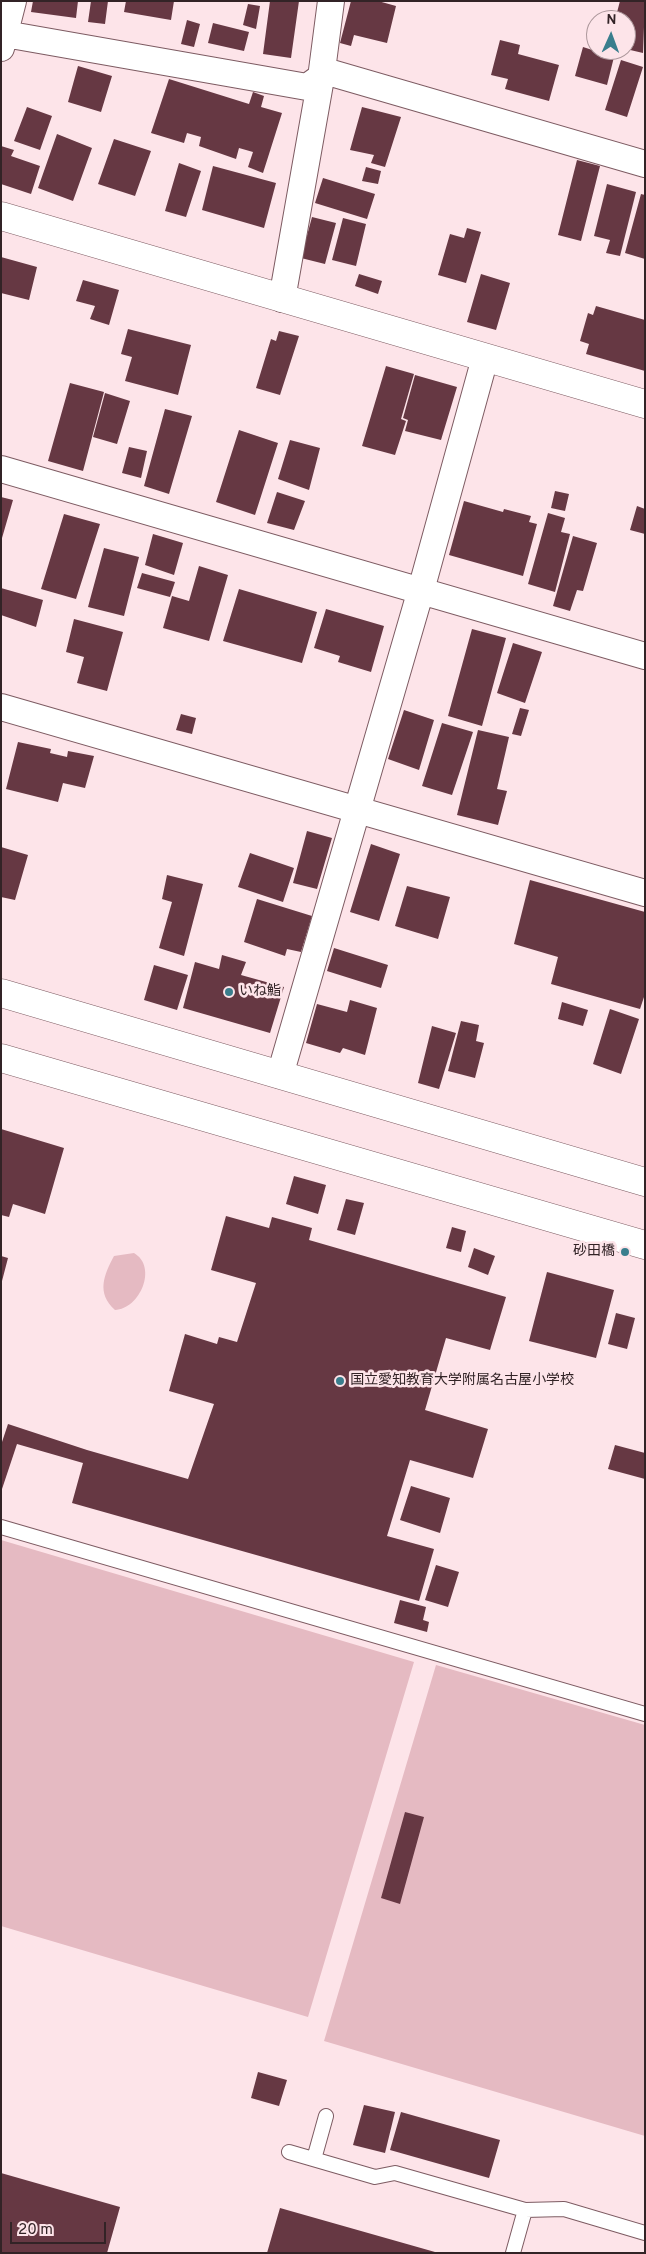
<!DOCTYPE html>
<meta charset="utf-8">
<style>
body{margin:0}
#map{position:relative;width:646px;height:2254px;overflow:hidden;background:#fde4e9;font-family:Overpass,sans-serif}
canvas{display:block}
.frame{position:absolute;inset:0;border:2px solid #322326;pointer-events:none}
.north{position:absolute;left:586px;top:10px;width:50px;height:50px;box-sizing:border-box;background:#fde4e9;border:1px solid #ac979b;border-radius:50%;rotate:2deg;font-size:14px;font-weight:700;line-height:20px;text-align:center;color:#322326}
.north::after{content:'';display:block;margin:auto;width:18px;height:22px;background:#3a7e8d;clip-path:polygon(50% 0,100% 100%,50% 72%,0 100%)}
.scale{position:absolute;left:10px;top:2222px;width:96px;height:22px;box-sizing:border-box;border:2px solid #322326;border-top:0;padding-left:6px;font-size:15px;line-height:18px;white-space:nowrap;color:#322326;-webkit-text-stroke:4px #fde4e9;paint-order:stroke}
</style>
<div id="map">
<canvas width="646" height="2254"></canvas>
<div class="frame"></div>
<div class="north">N</div>
<div class="scale">20 m</div>
</div>
<script>
const ctx = document.querySelector('canvas').getContext('2d');
ctx.lineJoin = 'round';
function paint(path, color) { ctx.fillStyle = color; ctx.fill(path, 'evenodd'); }
function stroke(path, color, width, dash) { ctx.strokeStyle = color; ctx.lineWidth = width; ctx.lineCap = dash ? 'butt' : 'round'; ctx.setLineDash(dash || []); ctx.stroke(path); }
function drawText(font, color, halo, rows, align = 'center') {
  ctx.font = font + ' Overpass,"Noto Sans JP",sans-serif'; ctx.lineWidth = 5; ctx.setLineDash([]); ctx.textBaseline = 'middle'; ctx.strokeStyle = halo; ctx.fillStyle = color; for (const [text, x, y, turn = 0] of rows) {
    ctx.save(); ctx.translate(x, y); ctx.rotate((+turn || 0) * Math.PI / 180); ctx.textAlign = isNaN(turn) ? turn : align; if (halo) ctx.strokeText(text, 0, 0); ctx.fillText(text, 0, 0); ctx.restore();
  }
}
const green = new Path2D(`
 M134 1253C158 1267 140 1309 115 1310 96 1293 104 1275 114 1256Z
 M1 1540 414 1662 308 2017 1 1926Z
 M436 1665 645 1725V2136L324 2041Z`);
const building = new Path2D(`
 M33 1H78L76 18 31 12Z
 M91 1H108L105 24 88 22Z
 M126 1H174L171 20 124 12Z
 M270 1H299L291 58 263 54Z
 M351 1H378L396 6 387 43 354 35 351 46 340 43Z
 M620 1H645L643 53 626 49V20H615Z
 M248 4 260 6 256 29 243 25Z
 M187 20 200 24 194 47 181 44Z
 M213 23 249 32 244 51 208 43Z
 M500 40 520 45 518 54 559 65 549 101 505 89 508 79 491 75Z
 M583 47 614 57 607 85 575 76Z
 M621 60 643 67 627 117 605 110Z
 M78 66 112 76 101 112 68 102Z
 M169 79 249 104 253 92 264 96 261 107 282 113 263 173 248 167 253 152 239 148 236 159 199 146 201 137 187 133 184 143 151 133Z
 M27 107 52 116 40 150 14 141Z
 M362 107 401 117 385 167 371 163 374 155 350 150Z
 M57 134 92 148 73 201 38 188Z
 M114 139 151 151 135 196 98 184Z
 M1 146 14 150 11 156 40 166 31 194 1 184Z
 M577 160 600 166 581 241 558 235Z
 M179 163 201 171 186 217 165 211Z
 M213 166 276 183 264 228 202 210Z
 M366 167 381 171 378 184 362 181Z
 M323 178 375 194 367 219 315 203Z
 M607 184 636 192 620 256 606 253 610 240 594 236Z
 M641 194 645 195V259L625 253Z
 M312 217 336 223 325 264 301 258Z
 M343 218 366 224 356 266 332 260Z
 M467 228 481 232 466 283 438 275 450 234 464 238Z
 M1 257 37 267 29 300 1 293Z
 M359 274 382 281 378 294 355 286Z
 M481 274 510 283 496 330 467 322Z
 M83 280 119 290 109 325 90 319 95 306 76 301Z
 M596 306 645 320V371L586 354 589 344 580 341 588 313 593 315Z
 M128 329 191 345 178 395 125 381 132 357 121 354Z
 M279 331 299 336 280 395 256 388 271 339 276 341Z
 M386 366 414 374 401 419 406 421 395 455 362 446Z
 M415 375 457 387 441 440 405 431 408 420 403 418Z
 M70 383 104 392 83 471 48 461Z
 M105 393 130 401 117 444 93 437Z
 M165 409 192 416 169 494 144 486Z
 M239 430 278 443 255 515 216 502Z
 M290 440 320 448 309 490 278 479Z
 M129 447 147 451 141 478 122 473Z
 M555 491 569 494 565 511 551 508Z
 M277 492 305 501 294 530 267 523Z
 M1 497 13 500 2 538H1Z
 M464 501 503 512 504 509 531 516 529 522 537 524 523 576 449 555Z
 M637 506 645 509V534L630 530Z
 M548 513 565 518 561 532 570 534 555 592 528 584Z
 M64 514 100 524 76 599 41 589Z
 M153 534 183 543 174 575 145 565Z
 M573 536 597 543 583 591 577 590 570 611 553 606Z
 M104 548 139 557 124 616 88 607Z
 M199 566 228 575 209 641 163 628 172 596 189 601Z
 M142 573 175 582 170 597 137 588Z
 M1 588 43 600 36 627 1 615Z
 M239 589 317 612 302 663 223 641Z
 M326 609 384 626 371 672 338 662 340 656 314 648Z
 M74 619 123 632 107 691 77 683 84 657 66 652Z
 M472 629 506 638 482 726 448 716Z
 M513 643 542 652 525 703 497 693Z
 M520 708 529 710 521 736 512 734Z
 M404 710 434 720 419 770 388 759Z
 M181 714 196 718 192 734 176 730Z
 M442 723 473 732 452 795 422 786Z
 M478 730 509 737 497 789 507 791 498 825 457 815Z
 M18 742 51 749 50 753 67 757 68 751 94 756 85 788 63 783 58 802 6 789Z
 M307 831 332 838 317 889 293 883Z
 M371 844 400 854 379 921 350 912Z
 M1 847 28 855 15 900 1 897Z
 M250 853 294 868 283 902 238 887Z
 M167 875 203 884 184 956 159 948 172 902 162 899Z
 M530 880 645 912V994L640 1009 551 984 558 957 514 944Z
 M407 886 450 897 438 939 395 926Z
 M257 899 312 916 301 952 287 949 285 956 244 942Z
 M334 948 388 965 381 988 327 971Z
 M222 955 246 962 241 975 284 987 270 1033 183 1008 195 962 219 969Z
 M154 965 188 975 177 1010 144 1000Z
 M350 1000 377 1008 365 1055 343 1048 340 1053 306 1043 317 1004 347 1012Z
 M562 1002 588 1010 583 1026 558 1019Z
 M610 1009 639 1019 621 1074 593 1064Z
 M461 1021 479 1025 476 1041 484 1043 475 1078 448 1071Z
 M432 1026 456 1033 439 1089 418 1083Z
 M1 1129 64 1148 45 1214 13 1204 9 1217 1 1215Z
 M294 1176 326 1185 318 1214 286 1204Z
 M346 1199 364 1203 355 1235 337 1230Z
 M226 1216 269 1228 272 1217 312 1228 309 1240 506 1297 490 1350 446 1338 425 1410 488 1429 473 1478 410 1460 387 1536 434 1549 419 1601 72 1503 83 1463 17 1444 1 1492V1445L8 1424 87 1450 188 1479 214 1404 169 1391 185 1334 217 1344 219 1337 237 1342 256 1283 211 1270Z
 M452 1227 466 1231 461 1252 446 1248Z
 M474 1248 495 1256 488 1275 468 1267Z
 M1 1256 8 1258 2 1281H1Z
 M547 1272 614 1290 596 1358 529 1341Z
 M616 1313 635 1318 627 1349 608 1344Z
 M615 1445 645 1453V1479L608 1469Z
 M411 1486 450 1498 440 1533 400 1520Z
 M436 1565 459 1572 448 1607 425 1600Z
 M400 1600 426 1607 423 1620 429 1622 427 1632 394 1623Z
 M405 1812 424 1817 400 1904 381 1898Z
 M258 2072 287 2080 279 2106 251 2098Z
 M364 2105 395 2112 385 2153 353 2145Z
 M401 2112 500 2140 489 2178 390 2150Z
 M1 2173 120 2207 107 2253H1Z
 M280 2208 435 2252V2253H267Z`);
const lane = new Path2D(`
 M1 1527 645 1714
 M289 2152 375 2177 395 2173 525 2210 564 2209 645 2233
 M314 2159 326 2116
 M513 2253 525 2210`);
const street = new Path2D(`
 M5 34 307 87 328 72 645 164
 M1 48 13 1
 M282 299 321 78 331 1
 M1 469 645 656
 M1 707 645 893
 M280 1075 421 590 485 358`);
const secondary = new Path2D(`
 M1 216 645 404
 M1 993 645 1182
 M1 1058 645 1245`);
const markers = [
 [229,992,5,"#3a7e8d"],
 [625,1252,5,"#3a7e8d"],
 [340,1381,5,"#3a7e8d"]
];
const poiNames = [
 ["いね鮨",239,992],
 ["砂田橋",615,1252,"right"],
 ["国立愛知教育大学附属名古屋小学校",350,1381]
];
paint(green, '#e5bac2');
paint(building, '#663843');
stroke(lane, '#7d5b62', 16);
stroke(street, '#7d5b62', 28);
stroke(secondary, '#7d5b62', 29);
stroke(lane, '#fff', 14);
stroke(street, '#fff', 26);
stroke(secondary, '#fff', 28);
for (const [x, y, r, color] of markers) { const dot = new Path2D(); dot.arc(x, y, r, 0, 2 * Math.PI); ctx.fillStyle = color; ctx.fill(dot); stroke(dot, '#fde4e9', 2); }
drawText('14px', '#322326', '#fde4e9', poiNames, 'left');
</script>
